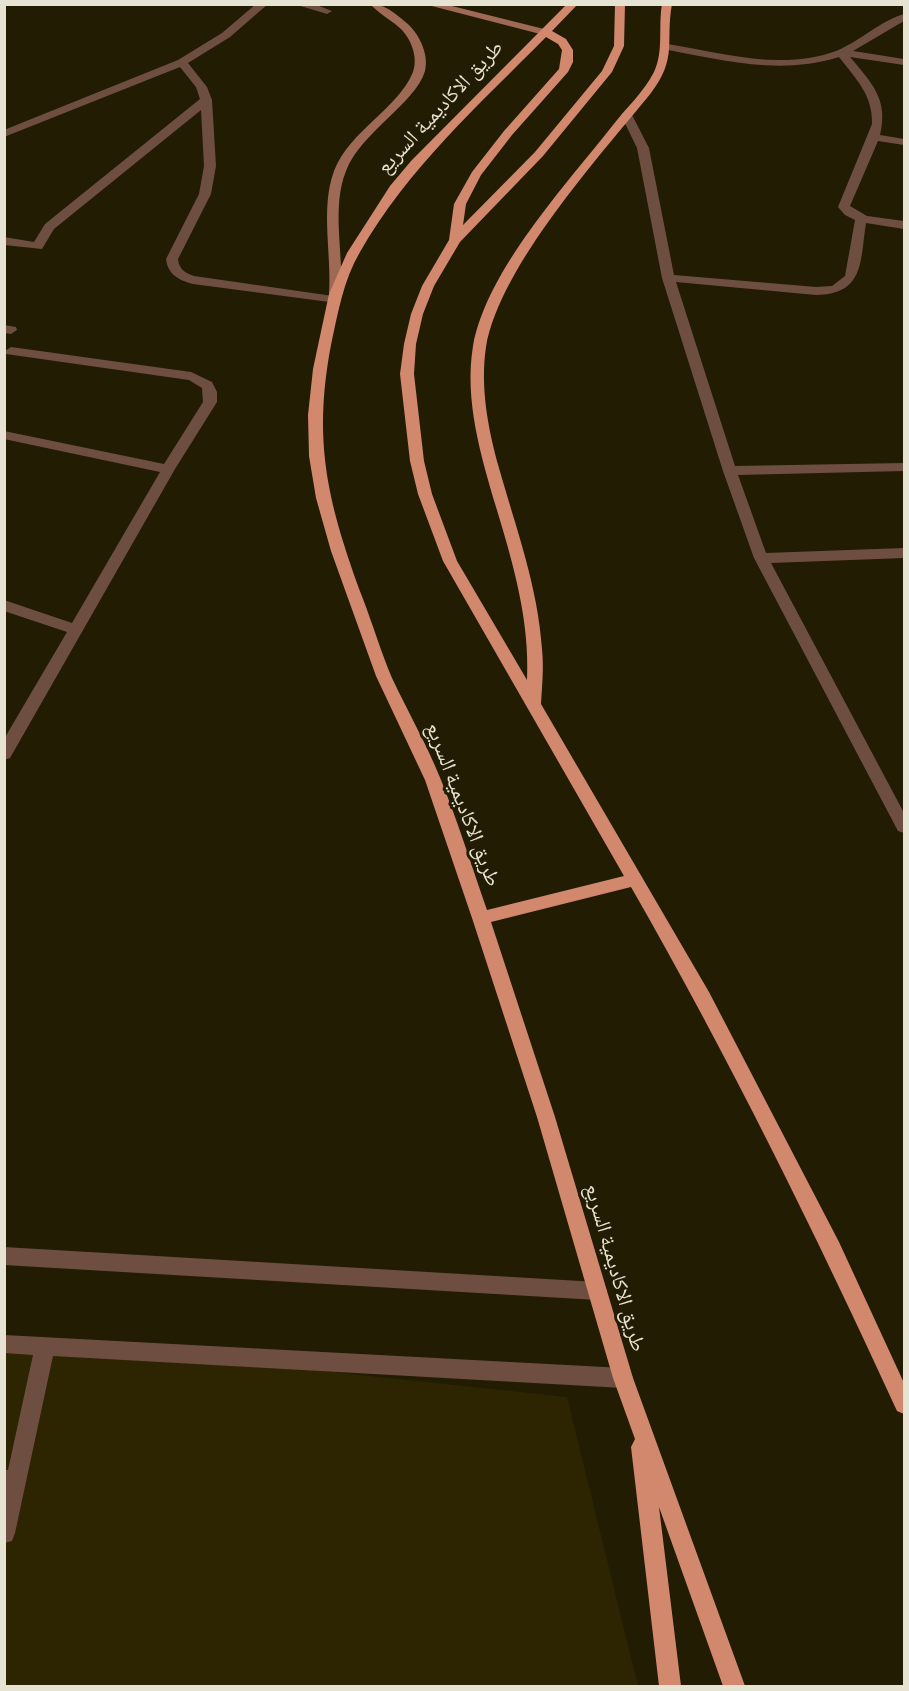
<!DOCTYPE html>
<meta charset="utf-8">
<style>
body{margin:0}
#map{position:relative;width:909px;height:1691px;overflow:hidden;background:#221c02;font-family:"Roboto Condensed",sans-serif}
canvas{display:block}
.frame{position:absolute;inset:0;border:6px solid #e7e3d3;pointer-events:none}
</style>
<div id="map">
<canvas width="909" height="1691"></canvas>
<div class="frame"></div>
</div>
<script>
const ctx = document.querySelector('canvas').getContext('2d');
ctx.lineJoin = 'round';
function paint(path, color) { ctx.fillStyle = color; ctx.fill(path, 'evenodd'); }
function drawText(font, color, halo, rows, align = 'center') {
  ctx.font = font + ' "Roboto Condensed","Noto Naskh Arabic",sans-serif'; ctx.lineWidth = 6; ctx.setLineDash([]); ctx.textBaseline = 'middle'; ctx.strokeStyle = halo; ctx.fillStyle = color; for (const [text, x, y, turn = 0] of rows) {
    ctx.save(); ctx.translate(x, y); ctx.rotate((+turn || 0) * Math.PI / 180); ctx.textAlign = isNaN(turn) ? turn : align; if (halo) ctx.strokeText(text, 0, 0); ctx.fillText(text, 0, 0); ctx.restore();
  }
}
const built = new Path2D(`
 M5 1337 567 1397 638 1686H5Z`);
const service = new Path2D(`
 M4 1335 623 1368 630 1371 633 1378 630 1385 623 1388 53 1356 15 1533 12 1541 4 1543V1470H8L33 1355 4 1353Z`);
const minor = new Path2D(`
 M256 4H268L230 37 188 63 207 87 212 100 216 166 211 194 178 259C179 269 185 273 194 276L333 296 337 297 339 300 337 303 193 284C179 280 168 275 166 259L199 194 204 166 201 110 54 229 42 249 4 245V237L34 242 45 224 200 99 196 87 180 67 4 137V130L178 60 222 33Z
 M294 4H314L332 11 327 14Z
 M904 14V21L853 51 904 59V65L850 57C871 82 889 99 880 135L904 139V145L878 141 850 206 867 216 904 221V229L866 223C860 261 865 294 816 295L676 282 735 466 904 463V471L738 475 766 553 904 548V558L771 563 904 813V833L898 831 754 558 723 471 662 278 637 148 621 115 623 113H631L649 148 674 275 816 287 832 286 845 276 855 220 845 215 838 207 872 124C873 95 856 79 839 57 781 75 726 61 668 50L663 47 668 44C722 53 782 71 836 51 859 42 880 21 904 14Z
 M4 325 16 327 17 330 11 334 4 333Z
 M11 347 191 372 212 382 217 392V402L175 469 10 758 4 760V739L67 632 4 611V600L72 623 160 472 4 439V431L164 464 203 402 202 388 189 380 6 354 5 351Z
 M4 1247 597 1282 604 1285 607 1291 604 1297 597 1300 4 1265Z`);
const secondary = new Path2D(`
 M370 4C386 4 397 15 409 25 420 36 429 55 425 71 415 104 361 132 346 171 331 208 344 255 341 294L335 298 329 294C332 255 320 209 334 171 350 130 398 109 413 72 418 58 412 41 402 30 393 21 379 14 370 4Z
 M424 4H444L548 30 549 32 544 35Z`);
const trunk = new Path2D(`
 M567 4H578L552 31 566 39 573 50V62L568 72 512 135 481 175 466 204 463 225 535 152 602 71 614 46 615 4H625L624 46 612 72 543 156 460 242 434 286 423 314 416 344 414 374 424 461 432 494 457 561 527 680C530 621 513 563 496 507 481 456 464 400 473 346 487 270 565 186 613 125 626 108 644 92 654 72 664 51 658 27 662 4H672C665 43 678 57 651 93 599 157 500 266 486 347 480 387 488 429 499 468 516 528 538 587 542 649 544 668 542 686 541 704L709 992 839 1242 904 1383V1414L897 1411C815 1232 729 1058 631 887L491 922 555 1117 633 1378 745 1686H723L659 1507 681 1686H659L631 1447 635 1439 613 1378 537 1117 472 918 425 780 376 676 331 551 316 498 309 456 308 415 313 369 329 294 347 253 390 186 411 161ZM546 37 558 44 562 50 559 69 504 131 472 172 454 204 449 240 422 286 411 314 404 344 400 374 410 461 418 494 443 561 624 876 487 910C472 867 458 822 441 780 427 745 408 712 392 678 381 652 373 625 363 599 329 506 312 445 331 345 338 313 343 281 360 252 408 168 479 105 546 37Z`);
const streetNames = [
 ["طريق الاكاديمية السريع",441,108,-47],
 ["طريق الاكاديمية السريع",462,805,69],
 ["طريق الاكاديمية السريع",614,1268,74]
];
paint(built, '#2d2501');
paint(service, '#6f4e42');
paint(minor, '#6f4e42');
paint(secondary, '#9e6a56');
paint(trunk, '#d2886c');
drawText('21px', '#e7e3d3', '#221c02', streetNames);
</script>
